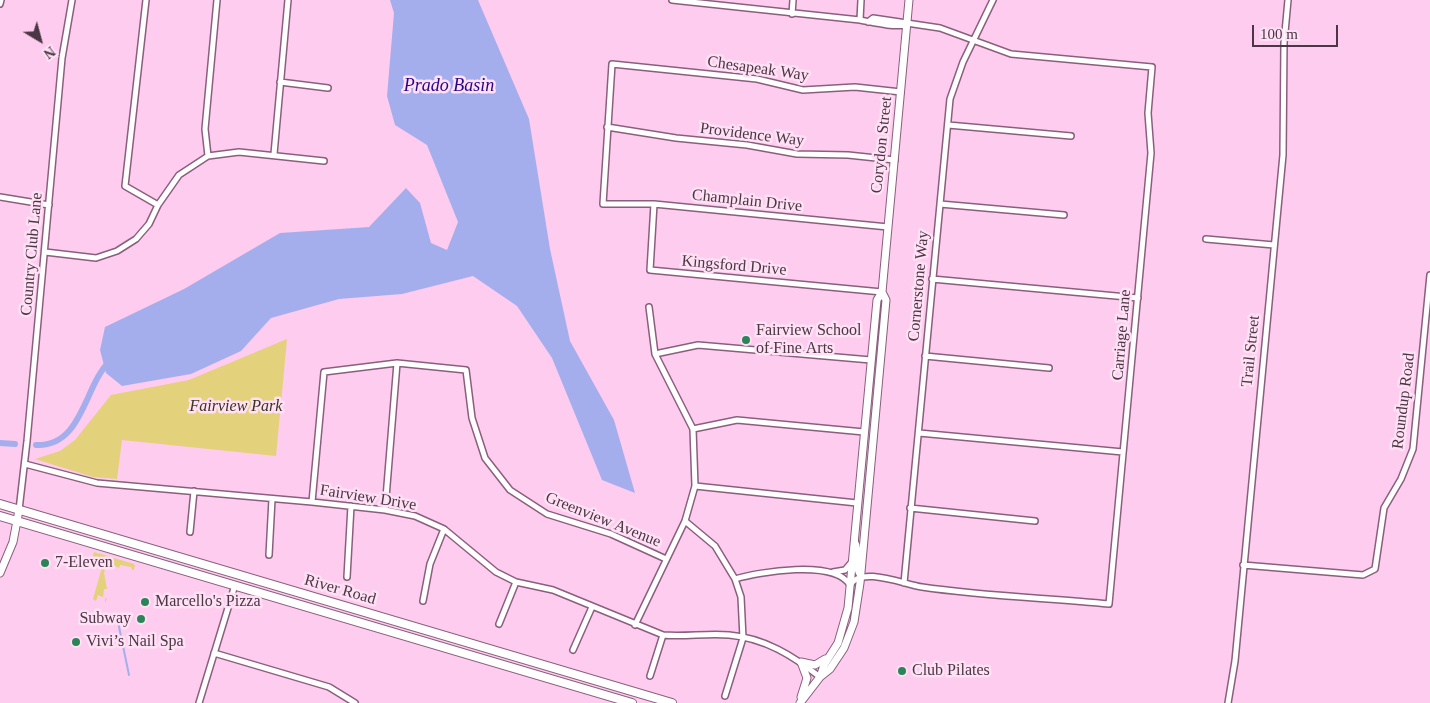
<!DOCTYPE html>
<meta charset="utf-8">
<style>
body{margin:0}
#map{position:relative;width:1430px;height:703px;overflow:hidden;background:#feccee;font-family:Georgia,serif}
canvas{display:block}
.north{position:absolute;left:15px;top:15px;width:50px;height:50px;-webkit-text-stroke:4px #ffe0f5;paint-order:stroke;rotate:143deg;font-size:14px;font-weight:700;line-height:20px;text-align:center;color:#4a3644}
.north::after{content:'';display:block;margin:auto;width:18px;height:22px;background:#4a3644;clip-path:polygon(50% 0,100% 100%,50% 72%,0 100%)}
.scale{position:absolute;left:1252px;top:25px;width:86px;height:22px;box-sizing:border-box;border:2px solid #4a3644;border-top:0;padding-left:6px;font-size:15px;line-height:18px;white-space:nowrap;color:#4a3644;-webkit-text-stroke:4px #ffe0f5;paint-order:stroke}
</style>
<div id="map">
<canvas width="1430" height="703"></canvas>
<div class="north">N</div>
<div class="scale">100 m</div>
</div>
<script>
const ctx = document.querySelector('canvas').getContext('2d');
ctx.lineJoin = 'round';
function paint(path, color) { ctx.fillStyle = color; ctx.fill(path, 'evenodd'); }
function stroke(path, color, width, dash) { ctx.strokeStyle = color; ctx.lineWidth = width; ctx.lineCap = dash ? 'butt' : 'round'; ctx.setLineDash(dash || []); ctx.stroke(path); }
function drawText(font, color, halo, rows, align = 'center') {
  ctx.font = font + ' Georgia,serif'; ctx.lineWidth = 5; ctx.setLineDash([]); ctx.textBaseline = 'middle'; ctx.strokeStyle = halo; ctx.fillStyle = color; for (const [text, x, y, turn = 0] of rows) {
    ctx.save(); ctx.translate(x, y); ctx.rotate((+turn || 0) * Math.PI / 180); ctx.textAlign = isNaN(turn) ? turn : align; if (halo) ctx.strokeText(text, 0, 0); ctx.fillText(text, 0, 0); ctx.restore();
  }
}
const green = new Path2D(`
 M287 339 276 456 122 440 117 479 93 477 35 459 60 451 75 440 111 395 189 380Z
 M94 552 134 564 135 566 133 571 131 567 120 565 119 568 107 562 104 573 107 589H104L103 597 107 599 105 603V598L98 595 96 601 93 599 102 567 99 561 92 559Z`);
const water = new Path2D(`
 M390 0H478L529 119 550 249 570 341 614 420 635 493 602 480 552 358 517 306 473 276 402 294 339 299 271 318 241 351 191 374 122 386 106 373 100 350 105 327 184 289 280 233 369 227 406 188 420 203 431 243 447 250 458 222 427 145 395 125 387 96 394 13Z`);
const stream = new Path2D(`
 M118 622 129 675`);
const canal = new Path2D(`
 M0 443 15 444
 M36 445C83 447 84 385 110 361`);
const street = new Path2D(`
 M146 0 125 186 158 205
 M672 0 860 20C876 23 890 27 907 25
 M0 4 1 0
 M792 14 793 0
 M860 20 861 0
 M280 82 328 88
 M948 125 1071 136
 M607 127 676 138 747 145 797 154 848 155 895 160
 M274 154 288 0
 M208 156 205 129 217 0
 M0 197 49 205
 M654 204 650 270 882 292
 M940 204 1064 215
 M888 227 654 204H603L612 64 757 79 803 90 855 87 901 92
 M1206 239 1274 245
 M45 252 96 258 117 251 136 239 149 224 158 205 179 175 208 156 239 152 324 161
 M932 279 1138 298
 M655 354 698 345 871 360
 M925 356 1049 368
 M693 429 737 420 864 432
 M919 433 1123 452
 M25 464 97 483 312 502 385 510 415 516 444 529 496 572 516 582 553 590 663 635C685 637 707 633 729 635 765 638 793 656 820 677
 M695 486 857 503
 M312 502 324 372 397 363 466 370 472 418 485 458 510 490 547 514 611 534 666 559
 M910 508 1035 521
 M19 510 27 441 62 58 72 0
 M385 510 397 363
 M685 521 715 546 735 579 741 597 743 638 725 696
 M190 532 194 491
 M855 541C862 551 852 565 860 576
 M269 555 272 499
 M1243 565 1363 575 1375 569 1384 508 1401 479 1413 449 1430 275
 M833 572 845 570 851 563
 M347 577 351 506
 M735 579C759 572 834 559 850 585 861 566 903 584 922 587 983 596 1047 598 1109 604L1151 153 1148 113 1152 67 1011 54 940 28 873 18 868 22
 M904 583 950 99 963 62 993 0
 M423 601 430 564 444 529
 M499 624 516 582
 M635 625 685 521 695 486 693 429 655 354 649 307
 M573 650 592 607
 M214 653 329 687 355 703
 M650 676 663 635
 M199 703 235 585
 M1228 703 1235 661 1283 155 1284 43 1288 0`);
const secondary = new Path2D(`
 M0 573 13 542 19 510
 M801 662 815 665 825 659
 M820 677 824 665 838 643 848 608 877 300 882 292 909 0
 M801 697 807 678 801 662
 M800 703 820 677 830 669 844 648 854 622 860 583 886 300 882 292`);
const primary = new Path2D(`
 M0 504 672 703
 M0 516 632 703`);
const markers = [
 [746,340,5,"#2b8358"],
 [45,563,5,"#2b8358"],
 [145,602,5,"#2b8358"],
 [141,619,5,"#2b8358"],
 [76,642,5,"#2b8358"],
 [902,671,5,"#2b8358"]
];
const streetNames = [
 ["Chesapeak Way",758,69,8],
 ["Providence Way",752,135,7],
 ["Corydon Street",882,145,-84],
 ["Champlain Drive",747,201,6],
 ["Country Club Lane",32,254,-85],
 ["Kingsford Drive",734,266,5],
 ["Cornerstone Way",919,286,-85],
 ["Carriage Lane",1122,335,-85],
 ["Trail Street",1251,351,-84],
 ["Roundup Road",1404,401,-83],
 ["Fairview Drive",368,498,9],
 ["Greenview Avenue",603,520,22],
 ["River Road",340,590,16]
];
const poiNames = [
 ["Fairview School",756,331],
 ["of Fine Arts",756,349],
 ["7-Eleven",55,563],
 ["Marcello's Pizza",155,602],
 ["Subway",131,619,"right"],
 ["Vivi’s Nail Spa",86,642],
 ["Club Pilates",912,671]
];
const parkNames = [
 ["Fairview Park",236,407]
];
const waterNames = [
 ["Prado Basin",449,86]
];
paint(green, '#e3d17b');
paint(water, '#a5aeed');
stroke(stream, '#a5aeed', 2);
stroke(canal, '#a5aeed', 6);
stroke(street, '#8a5f7e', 8);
stroke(secondary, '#8a5f7e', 9);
stroke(primary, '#8a5f7e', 10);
stroke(street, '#fff', 5);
stroke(secondary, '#fff', 7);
stroke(primary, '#fff', 8);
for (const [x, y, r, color] of markers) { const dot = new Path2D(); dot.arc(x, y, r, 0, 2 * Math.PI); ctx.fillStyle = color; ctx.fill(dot); stroke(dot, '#ffe0f5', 2); }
drawText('16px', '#4a3644', '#ffe0f5', streetNames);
drawText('16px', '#4a3644', '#ffe0f5', poiNames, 'left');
drawText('italic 16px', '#38341d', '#ffe0f5', parkNames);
drawText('italic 18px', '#260687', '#ffe0f5', waterNames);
</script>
